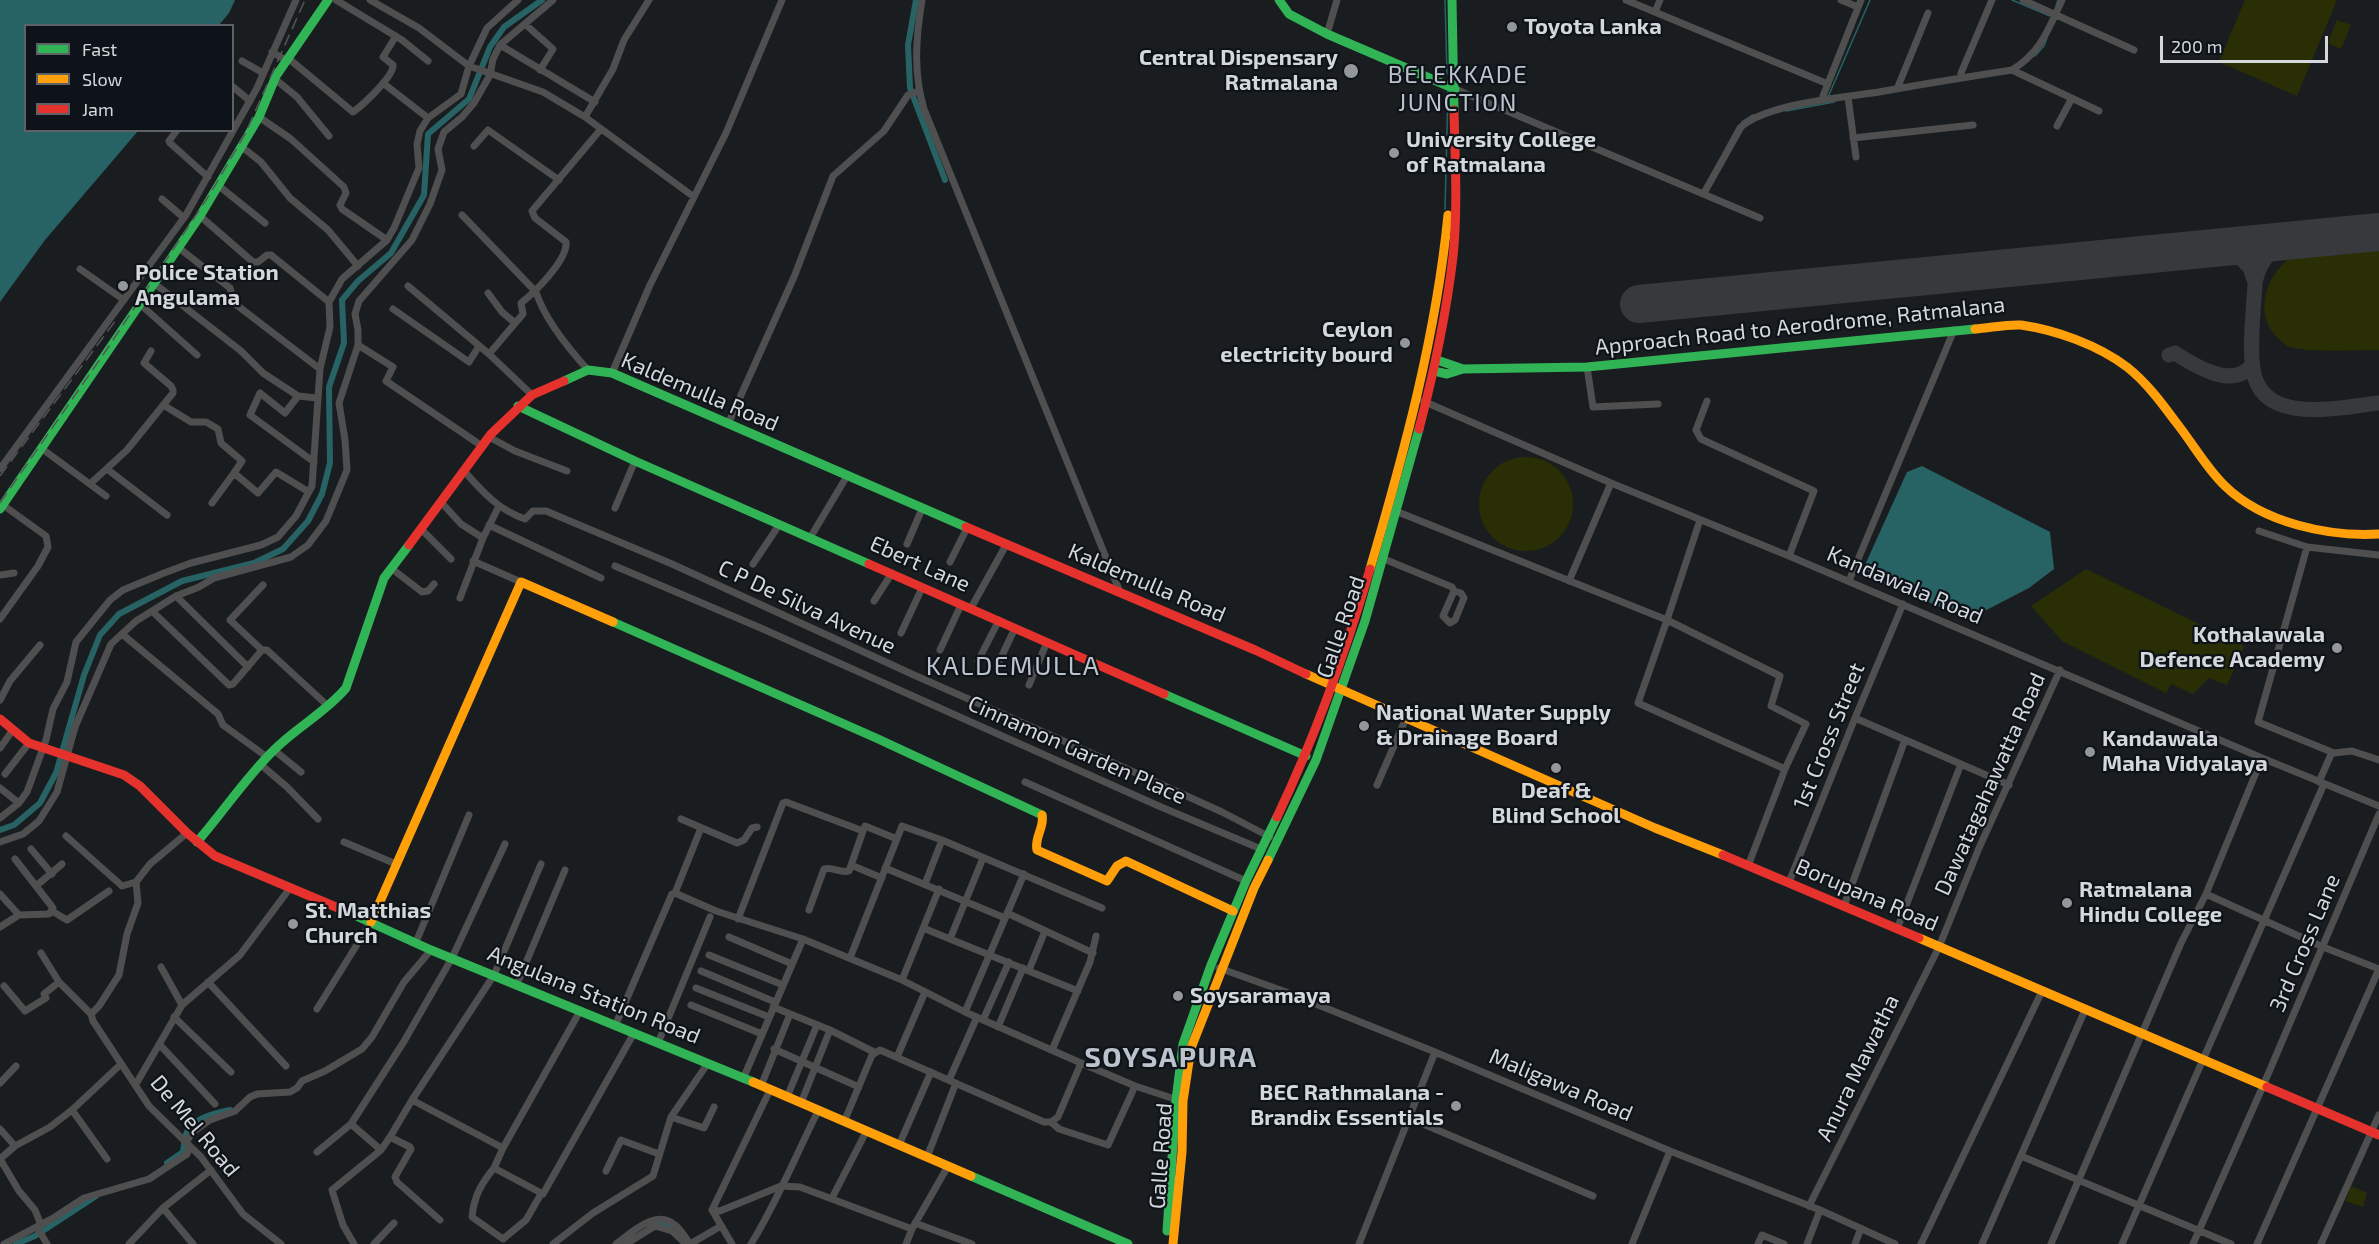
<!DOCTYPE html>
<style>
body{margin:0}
#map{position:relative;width:2379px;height:1244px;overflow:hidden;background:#1a1d20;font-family:"Exo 2",sans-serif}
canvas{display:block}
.legend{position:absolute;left:24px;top:24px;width:210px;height:108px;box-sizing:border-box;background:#0e1319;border:2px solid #5d6267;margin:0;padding:8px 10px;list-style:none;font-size:18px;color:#d4d8dd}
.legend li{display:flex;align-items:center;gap:12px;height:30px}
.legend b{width:30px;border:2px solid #5d6267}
.scale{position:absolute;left:2160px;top:36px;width:168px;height:27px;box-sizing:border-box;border:3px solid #d4d8dd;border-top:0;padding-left:8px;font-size:18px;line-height:21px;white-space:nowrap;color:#d4d8dd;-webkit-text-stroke:4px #0e1319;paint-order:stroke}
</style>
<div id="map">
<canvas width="2379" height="1244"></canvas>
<ul class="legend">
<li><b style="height:8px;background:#30b455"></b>Fast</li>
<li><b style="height:8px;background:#ff9f0a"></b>Slow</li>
<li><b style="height:8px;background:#e5322d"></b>Jam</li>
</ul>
<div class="scale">200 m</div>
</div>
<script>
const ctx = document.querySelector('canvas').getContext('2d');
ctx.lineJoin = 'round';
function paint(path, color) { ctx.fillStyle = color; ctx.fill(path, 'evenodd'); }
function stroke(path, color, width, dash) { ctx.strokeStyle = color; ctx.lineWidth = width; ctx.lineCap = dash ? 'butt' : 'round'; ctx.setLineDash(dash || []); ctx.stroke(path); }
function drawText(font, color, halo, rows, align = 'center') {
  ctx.font = font + ' "Exo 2",sans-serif'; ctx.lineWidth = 4.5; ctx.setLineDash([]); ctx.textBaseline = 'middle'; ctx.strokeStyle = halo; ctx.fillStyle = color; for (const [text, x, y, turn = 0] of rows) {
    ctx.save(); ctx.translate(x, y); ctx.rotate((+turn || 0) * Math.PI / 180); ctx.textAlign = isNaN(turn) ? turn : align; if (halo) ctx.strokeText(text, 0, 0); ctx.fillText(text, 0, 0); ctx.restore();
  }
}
const green = new Path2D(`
 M2245 0H2337L2297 96 2219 62Z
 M2337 20 2351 25 2341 49 2328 43Z
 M2379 249V350C2359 350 2304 353 2287 346 2286 346 2281 340 2280 340 2252 316 2265 276 2291 257Z
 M1479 504a47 47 0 1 1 94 0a47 47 0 1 1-94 0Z
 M2086 569 2244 646 2227 685 2209 678 2193 694 2171 684 2166 693 2062 641 2031 606Z
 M2351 1186 2367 1193 2363 1207 2346 1201Z`);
const water = new Path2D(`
 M0 0H235L229 13 219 25 26 26V130L138 131 45 240 0 302Z
 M1922 466 2050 532 2054 569 2029 588 1969 619 1871 578 1865 565 1907 472Z`);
const stream = new Path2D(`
 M1445 0 1447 74
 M2012 0 2050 16
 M2056 6 2058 0
 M2035 56 2044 46 2047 38
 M1828 97 1870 0
 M1786 111 1834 102
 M1742 122 1753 115
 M1726 148 1738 126
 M1445 209 1448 91`);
const canal = new Path2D(`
 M916 0 908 45 910 88 945 180
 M0 830 14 825 40 803 56 773 84 675 100 635 119 614 182 581 254 563 283 549 308 521 322 494 330 463 329 387 344 343 342 300 358 281 391 253 424 195 428 134 469 99 490 47 504 27 542 0
 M167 1163 183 1152C184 1146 184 1138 187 1132 193 1118 216 1113 230 1110
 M652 1225 662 1223 676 1230
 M16 1244 35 1236 96 1196`);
const taxiway = new Path2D(`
 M2211 248 2236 253 2250 268 2255 282C2254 308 2249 344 2253 369 2261 427 2340 407 2379 403
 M2255 282C2261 258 2272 247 2295 240
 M2169 355 2175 353C2195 366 2233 390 2252 365`);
const runway = new Path2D(`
 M1639 304 2379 232`);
const street = new Path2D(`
 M336 0 402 40 428 61
 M370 0 419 28 469 66 543 92 585 117 694 197
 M922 0C916 37 913 72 924 109L1120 592
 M1626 0 1828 84
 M1841 0 1858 7
 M2023 0 2134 50
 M1655 12 1660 0
 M525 24 553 49 540 70
 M1327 34 1337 0
 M500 45 595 102
 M272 52 286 60
 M288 58 353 112C363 105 394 76 393 65L383 57 396 36
 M242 61 263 73
 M2012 70 2099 111
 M1961 73 1992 0
 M275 79 297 97 329 136
 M383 83 428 118
 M232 86 250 101
 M1455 89 1760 218
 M1897 89 1928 13
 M1823 96 1861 0
 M1848 97 1856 157
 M259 117 291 139 344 187 346 193 340 205 342 209 387 240
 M585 117 613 69 624 40 649 0
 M2057 126 2072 98
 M177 130 169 141 170 143 208 177
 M1853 138 1973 125
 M474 146 488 130 559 180
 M242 147 261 162 290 198 328 230 358 266
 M219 186 265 223
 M1704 193 1741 127C1766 104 1844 97 1879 92 1923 84 1967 77 2012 70 2041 52 2048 30 2062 0
 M162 199 184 218
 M462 215 536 292C545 320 568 348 588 370
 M200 216 253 262H258L267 255H271L329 302
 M179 248 230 288 234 303 320 369
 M80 269 124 300
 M155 284 241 351 263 373 298 396 317 398
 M408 286 489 354 532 395
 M488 293 502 312 515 323
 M141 305 197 355
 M393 309 469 362 479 346
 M358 345 393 367 386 381 482 446
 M489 354 523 314 521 303C534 293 568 260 566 242L535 218 532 211 601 129
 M1587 367 1593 407 1658 404
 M612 373 650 285 726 133 782 0
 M298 396 285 413 260 393 250 415 314 462
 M1423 401 1611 483 1789 556 2262 758 2379 806
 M1707 401 1696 430 1701 439 1814 491 1789 556
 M165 406 191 422H206L218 429 221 443 242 461 234 473
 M728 424 794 277 833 176 884 131 908 95 919 91
 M489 437 515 451 567 471
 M41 448 106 496
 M0 469 186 215 257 88 296 0
 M107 469 167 515
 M464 471C482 491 498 510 525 519L533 511H546L672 564 914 675 1136 773 1222 812 1270 837
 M90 484 127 450 173 393V390L171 386 144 363 151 351
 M441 502 461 524 483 538 499 506
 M212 503 234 473 258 493 276 472 309 492
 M615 508 635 461
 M1398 512 1667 620 1638 703 1785 769
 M1700 520 1667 620 1780 676 1771 706 1806 724 1785 769 1748 866
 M489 525 601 578
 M421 529 451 559
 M2259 531 2307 547 2379 555
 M810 538 847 476
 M907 544 922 509
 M2307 547 2258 722 2334 753 2352 751 2379 760
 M1384 559 1452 587 1454 591 1461 593 1464 598 1455 620 1450 623 1443 616 1454 591
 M473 561 521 582
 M950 562 967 528
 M753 564 779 525
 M615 566 763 629 1161 807 1261 849
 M391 568 422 592 428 591 434 584
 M0 575 14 573
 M1569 581 1611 483
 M1849 581 1954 330
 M176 596 248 667
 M460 598 483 538
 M874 601 892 573
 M971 608 1006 545
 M153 612 229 685 233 684 262 650H267L328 706
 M0 619 38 566 48 547 46 536 3 505
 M901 633 922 588
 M122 634 218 714 223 725 267 757
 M262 650 230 620 263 585
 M940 650 961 605
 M978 661 999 620
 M998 664 1015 628
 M1029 685 1047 642
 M0 700 10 681 40 645
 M1855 718 2009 785
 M0 748 12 731
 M274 750 301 772
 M260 764 287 787 318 819
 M5 774 29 743
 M1025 782 1246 881
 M2319 782 2332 752
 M1377 785 1406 718
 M0 788 19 803
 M0 818 19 803 27 792 46 740 53 709 67 682 76 642 110 600 123 590 164 573 191 563 261 545 278 537 296 516 312 486 320 369 330 327 329 302 342 279 387 240 394 228 419 168 417 144 420 131 428 118 461 94 469 66 487 28 518 0
 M681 819 737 843 744 840 752 828 757 827
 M187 833 150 864 136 882 138 903 127 934 119 975 99 1006 91 1014 93 1021 149 1106 201 1157 243 1214 281 1244
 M66 836 122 886 136 882
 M0 842 23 834 39 821 57 792 75 727 111 644 136 621 176 596 199 587 214 578 291 557 308 545 326 521 347 470 345 440 339 403 358 345V330L355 314 359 301 412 240 430 204 442 170 438 149 444 132 462 117 474 103 490 75 493 59 500 45 553 0
 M344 842 396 864
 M31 849 52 874
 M15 859 53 908 49 914 19 915
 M851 865 882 878
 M885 868 1005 918
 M1789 882 1855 718 1903 604
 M925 884 942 840
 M36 886 62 864
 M675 893 701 828
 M0 894 19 915 0 927
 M2206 894 2323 947 2379 969 2257 1244
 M1844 906 1905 740
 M809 910 824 869C832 866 840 874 849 871L863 831
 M52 911 67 920 109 891
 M1007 913 1093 953
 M738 919 783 803 786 802 863 831 865 826 897 839
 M923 928 1078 991
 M1897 929 1961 764
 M729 937 792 964
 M950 939 983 858
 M416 942 469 815
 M41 953 59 982 91 1014
 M709 955 783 985
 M850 958 902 826 942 840 1102 908
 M161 967 182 1005
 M1219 968 1286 992 1435 1052 1670 1151 1820 1210 1895 1244
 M1029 970 1045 931
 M701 971 775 1002
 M902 980 939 889
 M208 982 286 1066
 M517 984 565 870
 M4 986 25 1011 46 998 44 994 59 982
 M696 988 769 1017
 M691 1005 762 1034
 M773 1007 830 1030 874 1052
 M317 1009 371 922
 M965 1012 1024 874
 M174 1017 231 1072
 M983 1020 1009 962
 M615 1026 672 894 675 893 716 911 803 939 902 980 965 1012 1081 1063
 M998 1027 1023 968
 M658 1043 710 917
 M160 1045 215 1104
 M774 1049 859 1087
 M1052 1050 1090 962 1096 936
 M897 1057 925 992
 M743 1079 803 939
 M949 1080 977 1017
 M0 1083 16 1066
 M136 1084 182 1005 240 955 290 888
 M761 1086 790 1014
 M770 1090 712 1210 720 1211 781 1186 800 1187 912 1229
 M787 1097 817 1025
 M412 1100 494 975 541 864
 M801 1103 830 1030
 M72 1110 107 1159
 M671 1117 704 1128 714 1107
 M1409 1118 1593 1196
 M844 1122 872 1055 880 1050 1044 1122H1051L1058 1117 1081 1063 1135 1086 1178 1100
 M1051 1122 1059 1129 1108 1145 1135 1086
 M0 1129 15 1146 0 1159
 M390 1137 381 1150 351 1124 403 1043 452 958 505 844
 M899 1145 931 1072
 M15 1146 50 1127 72 1110 120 1065
 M503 1148 494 1168 543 1194 634 1033
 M317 1152 351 1124
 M2021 1156 2231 1244
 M927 1157 956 1083
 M0 1159 19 1191 35 1210 41 1225
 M494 1168C481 1184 474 1196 472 1217L503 1239 526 1220 541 1194
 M606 1171 621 1140 659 1154
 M832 1198 866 1132
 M1809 1206 1939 947 1979 848 2060 670
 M163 1208 193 1244
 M712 1210 732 1244
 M440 1220 397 1182 395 1177 411 1149 410 1147 390 1137 412 1100 503 1148 580 1011
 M915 1223 972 1244
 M37 1227 47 1244
 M4 1244 55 1217 84 1198 149 1179 187 1154 189 1148 186 1142 193 1132 210 1120 235 1111 250 1097 257 1094 290 1092 297 1088 302 1081 325 1071 362 1049 372 1037 404 982 431 950
 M129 1244 163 1208 211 1170
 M354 1244 343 1225 332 1190 381 1150
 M374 1244 394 1223
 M553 1244 593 1213 653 1176 671 1117 708 1063
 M616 1244C631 1233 656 1208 675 1225 681 1230 686 1238 690 1244
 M626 1244 655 1226 672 1231 686 1244
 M690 1244 721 1226
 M751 1244C777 1202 796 1155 818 1111
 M906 1244 912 1229 948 1166
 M1359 1244 1435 1052 1439 1054
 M1632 1244 1670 1151
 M1758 1244 1762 1235 1784 1244
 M1807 1244 1820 1210
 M1855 1244 1861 1228
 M1921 1244 2042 991
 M1982 1244 2085 1010
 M2051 1244 2181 943 2206 894 2262 758
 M2122 1244 2324 784
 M2193 1244 2263 1086 2379 814
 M2321 1244 2379 1115`);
const fast = new Path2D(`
 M1279 0 1289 14 1327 34 1455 89
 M1452 0 1454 110
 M1437 360 1463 369
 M1434 371 1447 374 1463 369 1587 367 1975 329
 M564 381 588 370 612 373 966 527
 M518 406 635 461 869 564
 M0 509 200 216 259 117 276 76 328 0
 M613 622 876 738 1042 815
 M1164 694 1306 756
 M197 842C224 811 246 777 275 749 297 727 326 712 346 688L384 578 409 545
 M1268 860 1316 760 1365 621 1419 429
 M343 910 431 950 753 1082
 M971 1176 1128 1244
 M1167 1231 1176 1100 1183 1044 1211 965 1246 881 1277 817`);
const slow = new Path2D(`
 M1975 329C1990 328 2007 324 2021 325 2056 330 2098 345 2127 367 2146 382 2161 402 2175 421 2192 442 2206 468 2225 486 2263 523 2329 537 2379 534
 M1370 569C1404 453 1436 336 1448 215
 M1306 674 1655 828 1723 855
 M1042 815C1045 827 1034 837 1037 850L1107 881 1117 866 1126 861 1233 911
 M371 922 521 582 613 622
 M1919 938 2267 1087
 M753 1082 971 1176
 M1173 1244 1182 1152 1183 1101 1191 1048 1254 888 1268 860`);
const jam = new Path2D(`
 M1419 429C1434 372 1446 316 1453 257 1458 209 1455 159 1454 110
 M966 527 1255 650 1306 674
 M409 545 491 434 532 395 564 381
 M869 564 1164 694
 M0 719 29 743 124 775 140 786 187 833 215 856 343 910
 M1277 817C1315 737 1345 654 1370 569
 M1723 855 1919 938
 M2267 1087 2379 1135`);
const rail = new Path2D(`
 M0 476 116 320
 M0 503 105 352 210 194 245 134 305 0`);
const markers = [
 [1512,27,6,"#93979b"],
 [1351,71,8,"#93979b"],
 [1394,153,6,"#93979b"],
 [123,286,6,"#93979b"],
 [1405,343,6,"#93979b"],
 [2337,648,6,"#93979b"],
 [1364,726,6,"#93979b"],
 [2090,752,6,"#93979b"],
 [1556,768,6,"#93979b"],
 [2067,903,6,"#93979b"],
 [293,924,6,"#93979b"],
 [1178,996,6,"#93979b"],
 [1456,1106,6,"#93979b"]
];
const poiNames = [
 ["Toyota Lanka",1524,27],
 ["Central Dispensary",1338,58,"right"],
 ["Ratmalana",1338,83,"right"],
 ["University College",1406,140],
 ["of Ratmalana",1406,165],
 ["Police Station",135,273],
 ["Angulama",135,298],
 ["Ceylon",1393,330,"right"],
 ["electricity bourd",1393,355,"right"],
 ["Kothalawala",2325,635,"right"],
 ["Defence Academy",2325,660,"right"],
 ["National Water Supply",1376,713],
 ["& Drainage Board",1376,738],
 ["Kandawala",2102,739],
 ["Maha Vidyalaya",2102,764],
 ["Deaf &",1556,791,"center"],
 ["Blind School",1556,816,"center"],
 ["Ratmalana",2079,890],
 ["Hindu College",2079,915],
 ["St. Matthias",305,911],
 ["Church",305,936],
 ["Soysaramaya",1190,996],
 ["BEC Rathmalana -",1444,1093,"right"],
 ["Brandix Essentials",1444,1118,"right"]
];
const streetNames = [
 ["Approach Road to Aerodrome, Ratmalana",1800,326,-6],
 ["Kaldemulla Road",700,392,23],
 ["Ebert Lane",920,564,24],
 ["Kaldemulla Road",1147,583,23],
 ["Kandawala Road",1905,585,23],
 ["C P De Silva Avenue",807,607,25],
 ["Galle Road",1341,627,-71],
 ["1st Cross Street",1829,736,-68],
 ["Cinnamon Garden Place",1077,750,24],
 ["Dawatagahawatta Road",1990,784,-66],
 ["Borupana Road",1867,895,23],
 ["3rd Cross Lane",2305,943,-67],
 ["Angulana Station Road",594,995,22],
 ["Anura Mawatha",1858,1068,-64],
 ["Maligawa Road",1561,1085,23],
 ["De Mel Road",195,1126,50],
 ["Galle Road",1161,1156,-86]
];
const neighbourhoodNames = [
 ["BELEKKADE",1458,75],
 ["JUNCTION",1458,103]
];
const quarterNames = [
 ["KALDEMULLA",1013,666]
];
const districtNames = [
 ["SOYSAPURA",1171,1058]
];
paint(green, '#2a2e05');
paint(water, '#276365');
stroke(stream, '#276365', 1.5);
stroke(canal, '#276365', 6);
stroke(taxiway, '#37393c', 15);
stroke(runway, '#37393c', 38);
stroke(street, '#4f4f4f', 7);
stroke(fast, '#30b455', 9);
stroke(slow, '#ff9f0a', 9);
stroke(jam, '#e5322d', 9);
stroke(rail, '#545557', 1.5, [12, 6]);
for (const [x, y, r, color] of markers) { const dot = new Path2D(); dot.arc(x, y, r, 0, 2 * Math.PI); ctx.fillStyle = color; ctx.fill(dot); stroke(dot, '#0e1319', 2); }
drawText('bold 22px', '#d4d8dd', '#0e1319', poiNames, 'left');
drawText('22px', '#d4d8dd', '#0e1319', streetNames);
ctx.letterSpacing = '1.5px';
drawText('24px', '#bbc3cc', '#0e1319', neighbourhoodNames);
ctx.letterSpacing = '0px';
ctx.letterSpacing = '1.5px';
drawText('26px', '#bbc3cc', '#0e1319', quarterNames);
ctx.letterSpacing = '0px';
ctx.letterSpacing = '1.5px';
drawText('bold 28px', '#bbc3cc', '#0e1319', districtNames);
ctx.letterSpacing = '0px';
</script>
